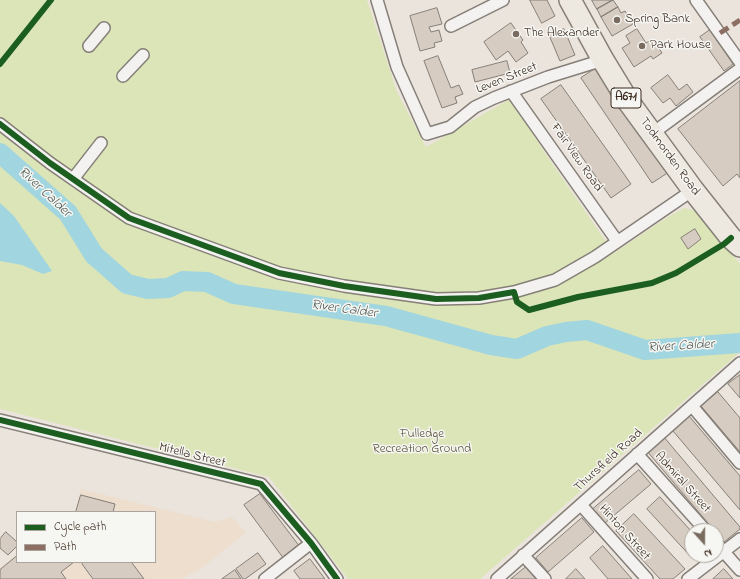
<!DOCTYPE html>
<style>
body{margin:0}
#map{position:relative;width:740px;height:579px;overflow:hidden;background:#ebe4dc;font-family:"Indie Flower",sans-serif}
canvas{display:block}
.legend{position:absolute;left:16px;top:511px;width:140px;height:52px;box-sizing:border-box;background:#f6f6f2;border:1px solid #aba49d;margin:0;padding:5px 7px;list-style:none;font-size:12px;color:#3b2a1e}
.legend li{display:flex;align-items:center;gap:8px;height:20px}
.legend b{width:20px;border:1px solid #aba49d}
.north{position:absolute;left:684px;top:523px;width:40px;height:40px;box-sizing:border-box;background:#f6f6f2;border:1px solid #aba49d;border-radius:50%;rotate:159deg;font-size:11px;font-weight:700;line-height:16px;text-align:center;color:#3b2a1e}
.north::after{content:'';display:block;margin:auto;width:14px;height:18px;background:#796b60;clip-path:polygon(50% 0,100% 100%,50% 72%,0 100%)}
</style>
<div id="map">
<canvas width="740" height="579"></canvas>
<ul class="legend">
<li><b style="height:5px;background:#1b5e20"></b>Cycle path</li>
<li><b style="height:5px;background:#8d6e63"></b>Path</li>
</ul>
<div class="north">N</div>
</div>
<script>
const ctx = document.querySelector('canvas').getContext('2d');
ctx.lineJoin = 'round';
function paint(path, color) { ctx.fillStyle = color; ctx.fill(path, 'evenodd'); }
function stroke(path, color, width, dash) { ctx.strokeStyle = color; ctx.lineWidth = width; ctx.lineCap = dash ? 'butt' : 'round'; ctx.setLineDash(dash || []); ctx.stroke(path); }
function drawText(font, color, halo, rows, align = 'center') {
  ctx.font = font + ' "Indie Flower",sans-serif'; ctx.lineWidth = 3; ctx.setLineDash([]); ctx.textBaseline = 'middle'; ctx.strokeStyle = halo; ctx.fillStyle = color; for (const [text, x, y, turn = 0] of rows) {
    ctx.save(); ctx.translate(x, y); ctx.rotate((+turn || 0) * Math.PI / 180); ctx.textAlign = isNaN(turn) ? turn : align; if (halo) ctx.strokeText(text, 0, 0); ctx.fillText(text, 0, 0); ctx.restore();
  }
}
const built = new Path2D(`
 M81 489 215 522 232 517 246 533 196 572H193L183 579H0V568L17 554V562H155V512H75Z`);
const green = new Path2D(`
 M0 0H367L397 92 426 147 510 99 549 159 614 253 663 220 684 208 697 211 740 264V352L480 579H348L269 477 0 409Z`);
const water = new Path2D(`
 M0 203 14 216 52 271 43 274 22 265 0 261Z`);
const river = new Path2D(`
 M0 153 68 213 94 255 127 284 148 289 168 288 183 281 207 282 234 294 386 316 491 345 517 349 547 336 566 332 587 330 645 350 740 343`);
const building = new Path2D(`
 M530 0H547L555 16 542 23Z
 M592 0H613L597 9Z
 M613 0 618 7 601 17 597 9Z
 M618 7 621 13 625 11 633 24 612 36 601 17Z
 M437 8 442 24 429 27 431 32 439 30 442 41 434 43 435 47 420 51 410 16Z
 M511 23 523 40 521 42 528 53 516 62 508 51 496 60 484 42Z
 M564 29 575 55 560 61 549 35Z
 M637 29 646 43 653 39 662 53 653 59 651 56 634 67 622 48 630 43 626 36Z
 M710 30 733 64 724 71 700 37Z
 M438 56 451 88 459 85 463 94 455 97 457 103 442 108 424 61Z
 M507 61 510 73 475 82 472 70Z
 M598 67 669 172 652 183 581 78Z
 M668 75 679 90 687 84 693 92 676 106 670 98 663 103 651 88Z
 M740 81V178L737 174 723 186 678 129Z
 M561 85 631 184 611 198 541 99Z
 M695 229 701 239 688 249 681 238Z
 M740 375V398L728 384Z
 M718 392 740 418V452L701 406Z
 M689 416 740 476V510L673 431Z
 M663 436 740 527V529L724 542 646 450Z
 M639 470 651 484 605 523 593 509Z
 M260 494 300 547 284 559 244 505Z
 M81 495 115 504 113 512H76Z
 M660 497 692 532V555H696L692 558 647 509Z
 M634 514 685 569 673 579H660L616 531Z
 M582 518 594 532 548 572 536 558Z
 M6 532 17 542V546L8 555 0 548V539Z
 M603 546 632 579H608L590 558Z
 M258 553 266 564 245 579H243L236 569Z
 M17 556V562H74L61 572 66 579H0V570Z
 M310 559 325 579H300L294 571Z
 M84 562H134L132 563 144 579H93L82 564Z
 M526 567 536 579H511Z
 M576 569 585 579H566Z
 M724 569 733 579H713Z
 M235 570 241 579H222Z`);
const street = new Path2D(`
 M377 0 397 67 427 134 450 127 475 107 494 98 548 77 603 60
 M696 0 740 62
 M451 26 503 0
 M89 46 104 28
 M123 76 143 55
 M511 91 617 241
 M0 124 50 163 129 218 279 273 344 286 436 299 479 298 514 292 555 280 595 257 693 190
 M653 133 740 69
 M73 179 101 143
 M692 406 740 463
 M0 420 261 484 311 543 337 579
 M637 454 706 531
 M581 505 647 579
 M716 543 740 570
 M523 555 545 579
 M265 579 311 543
 M497 579 740 363
 M688 579 740 539`);
const highway = new Path2D(`
 M570 0 603 60 628 101 693 190 731 238 740 246`);
const quiet = new Path2D(`
 M720 33 740 20`);
const cycleway = new Path2D(`
 M0 64 51 0
 M0 124 50 163 129 218 279 273 344 286 436 299 479 298 514 292 517 302 529 310 578 297 652 283 676 273 724 244 731 238
 M0 420 261 484 311 543 337 579`);
const markers = [
 [617,20,4,"#796b60"],
 [516,34,4,"#796b60"],
 [642,46,4,"#796b60"]
];
const shields = [
 [626,98,30]
];
const shieldNames = [
 ["A671",626,98]
];
const poiNames = [
 ["Spring Bank",625,20],
 ["The Alexander",524,34],
 ["Park House",650,46]
];
const streetNames = [
 ["Leven Street",507,79,-22],
 ["Todmorden Road",669,157,54],
 ["Fair View Road",576,158,55],
 ["Mitella Street",192,456,14],
 ["Thursfield Road",609,461,-42],
 ["Admiral Street",682,483,48],
 ["Hinton Street",624,533,48]
];
const parkNames = [
 ["Fulledge",422,435],
 ["Recreation Ground",422,450]
];
const waterNames = [
 ["River Calder",44,193,43],
 ["River Calder",344,310,8],
 ["River Calder",681,347,-3]
];
paint(built, '#eddece');
paint(green, '#dbe5b8');
paint(water, '#a1d5df');
stroke(river, '#a1d5df', 20);
paint(building, '#d7ccc1');
stroke(building, '#857f78', 1);
stroke(street, '#857f78', 14);
stroke(highway, '#857f78', 24);
stroke(street, '#f4f2f0', 11);
stroke(highway, '#ede8e0', 21);
stroke(quiet, '#8d6e63', 5, [10, 5]);
stroke(cycleway, '#1b5e20', 6);
for (const [x, y, r, color] of markers) { const dot = new Path2D(); dot.arc(x, y, r, 0, 2 * Math.PI); ctx.fillStyle = color; ctx.fill(dot); stroke(dot, '#f6f6f2', 1.5); }
for (const [x, y, w] of shields) { const box = new Path2D(); box.roundRect(x - w / 2, y - 10, w, 20, 3); ctx.fillStyle = '#f6f6f2'; ctx.fill(box); stroke(box, '#3b2a1e', 1); }
drawText('bold 12px', '#3b2a1e', null, shieldNames);
drawText('13px', '#3b2a1e', '#f6f6f2', poiNames, 'left');
drawText('13px', '#3b2a1e', '#f6f6f2', streetNames);
drawText('13px', '#584f37', '#f6f6f2', parkNames);
drawText('italic 14px', '#505b58', '#f6f6f2', waterNames);
</script>
